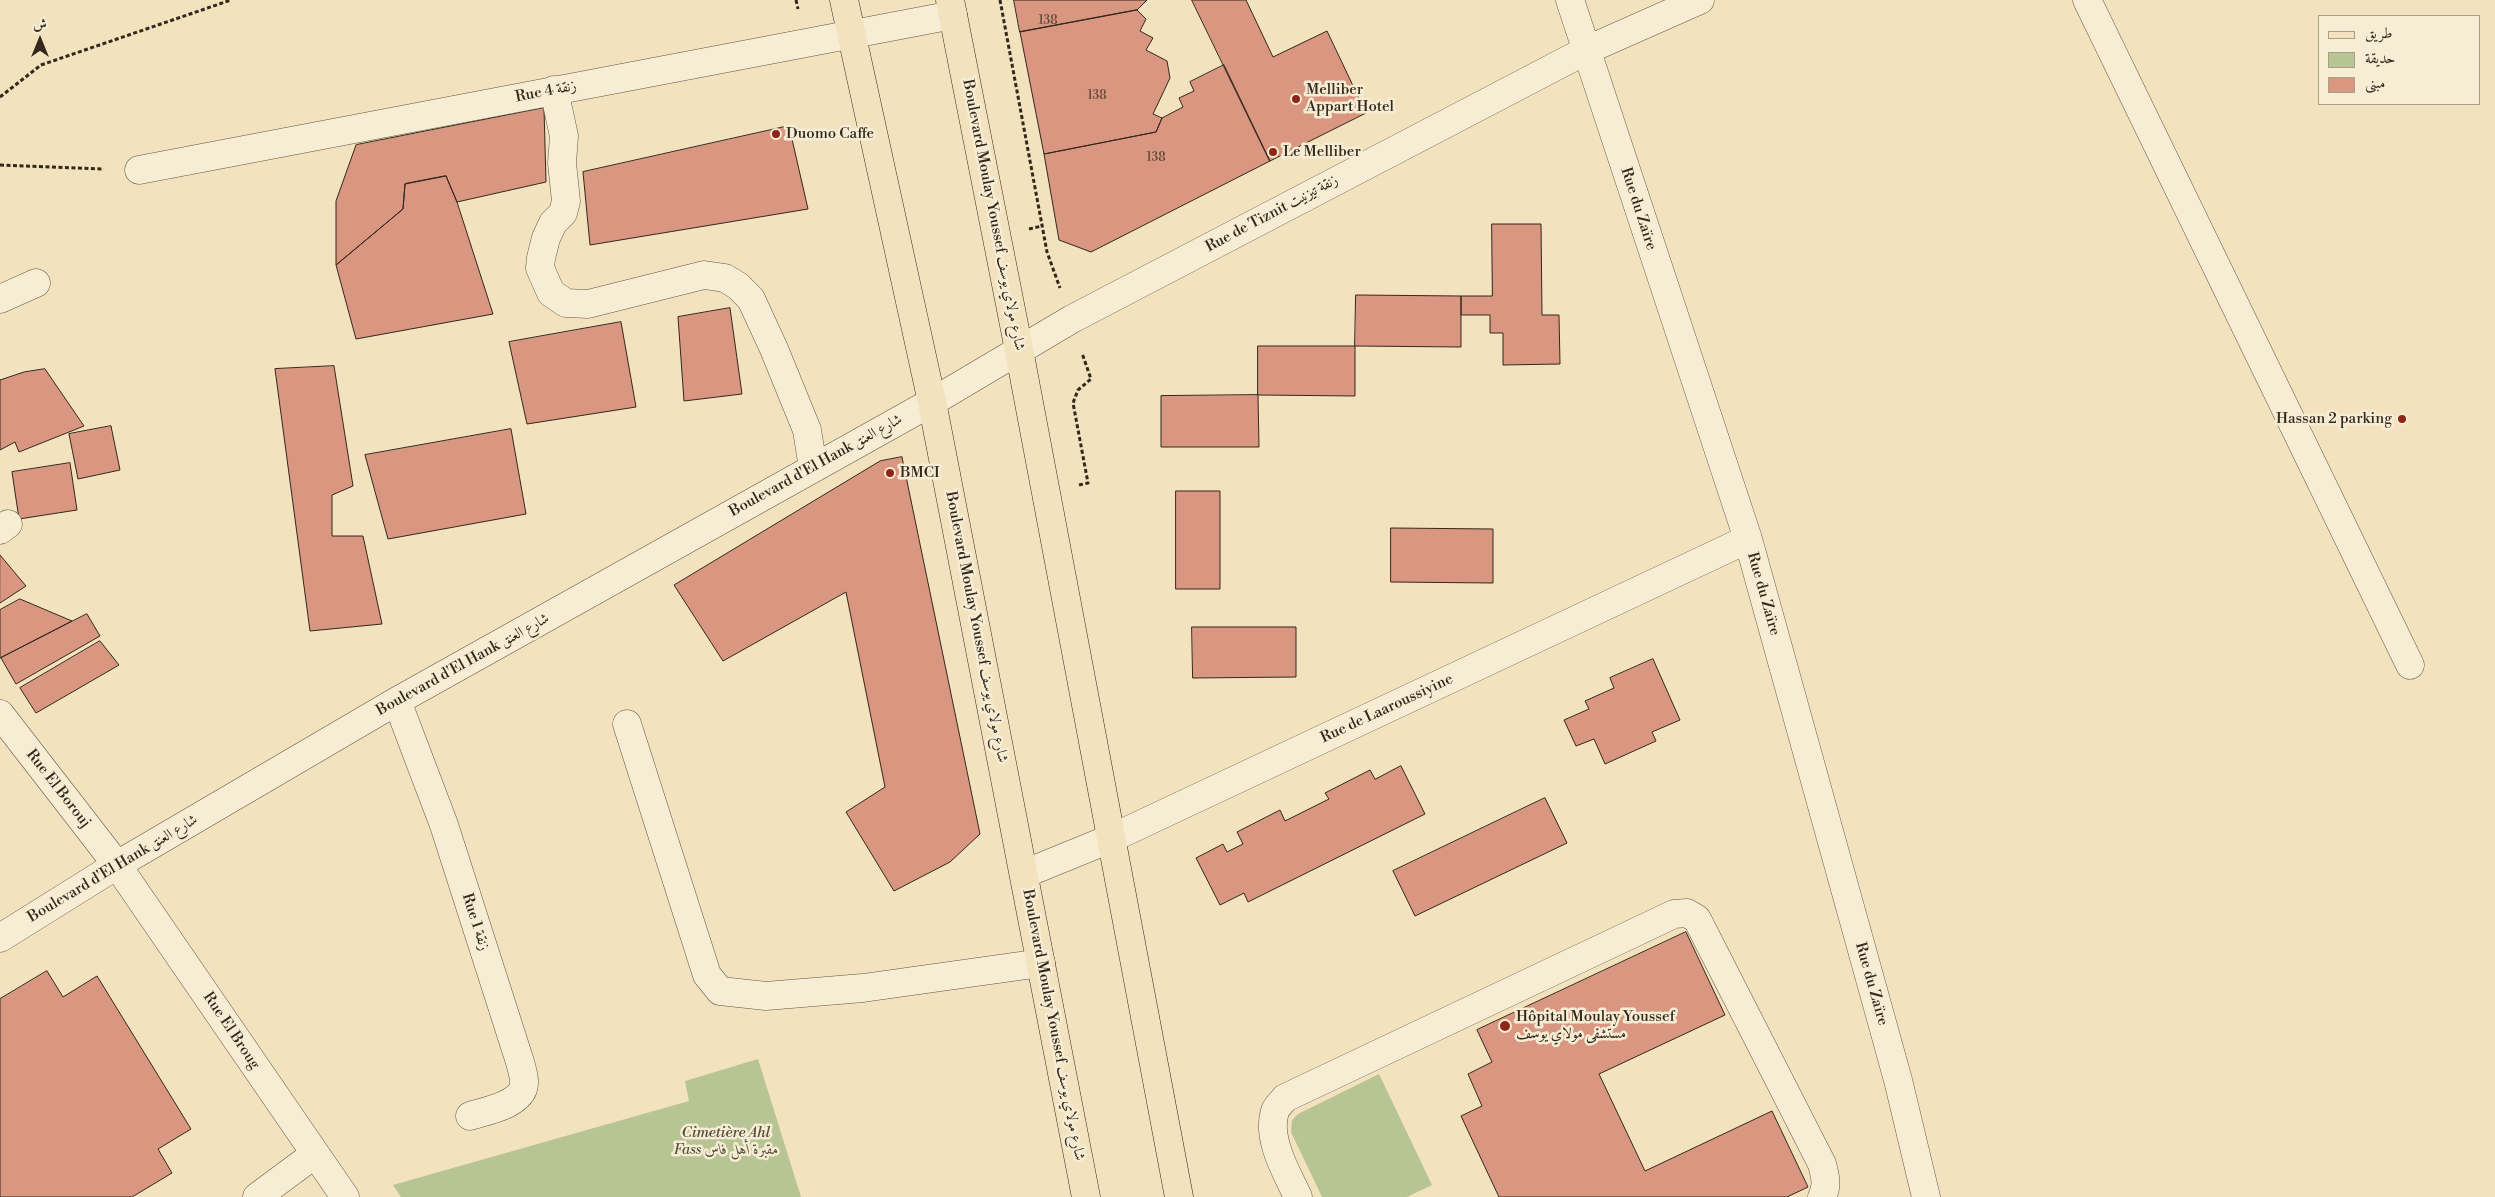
<!DOCTYPE html>
<meta charset="utf-8">
<style>
body{margin:0}
#map{position:relative;width:2495px;height:1197px;overflow:hidden;background:#f2e2bd;font-family:"Libre Bodoni",Amiri,serif}
canvas{display:block}
.legend{position:absolute;left:2318px;top:15px;width:162px;height:90px;box-sizing:border-box;background:#f7ecd4;border:1px solid #a99e8a;margin:0;padding:6px 9px;list-style:none;font-size:15px;color:#33281b}
.legend li{display:flex;align-items:center;gap:10px;height:25px}
.legend b{width:25px;border:1px solid #a99e8a}
.north{position:absolute;left:15px;top:15px;width:50px;height:50px;-webkit-text-stroke:4px #f7ecd4;paint-order:stroke;rotate:0deg;font-size:14px;font-weight:700;line-height:20px;text-align:center;color:#33281b}
.north::after{content:'';display:block;margin:auto;width:18px;height:22px;background:#33281b;clip-path:polygon(50% 0,100% 100%,50% 72%,0 100%)}
</style>
<div id="map">
<canvas width="2495" height="1197"></canvas>
<ul class="legend">
<li><b style="height:6px;background:#f2e2bd"></b>طريق</li>
<li><b style="height:14px;background:#b7c494"></b>حديقة</li>
<li><b style="height:14px;background:#d99680"></b>مبنى</li>
</ul>
<div class="north">ش</div>
</div>
<script>
const ctx = document.querySelector('canvas').getContext('2d');
ctx.lineJoin = 'round';
function paint(path, color) { ctx.fillStyle = color; ctx.fill(path, 'evenodd'); }
function stroke(path, color, width, dash) { ctx.strokeStyle = color; ctx.lineWidth = width; ctx.lineCap = dash ? 'butt' : 'round'; ctx.setLineDash(dash || []); ctx.stroke(path); }
function drawText(font, color, halo, rows, align = 'center') {
  ctx.font = font + ' "Libre Bodoni",Amiri,serif'; ctx.lineWidth = 5; ctx.setLineDash([]); ctx.textBaseline = 'middle'; ctx.strokeStyle = halo; ctx.fillStyle = color; for (const [text, x, y, turn = 0] of rows) {
    ctx.save(); ctx.translate(x, y); ctx.rotate((+turn || 0) * Math.PI / 180); ctx.textAlign = isNaN(turn) ? turn : align; if (halo) ctx.strokeText(text, 0, 0); ctx.fillText(text, 0, 0); ctx.restore();
  }
}
const green = new Path2D(`
 M758 1059 801 1197H401L393 1185 689 1101 685 1081Z
 M1379 1074 1432 1185 1407 1197H1322L1291 1132 1292 1120 1298 1114Z`);
const building = new Path2D(`
 M1014 0H1147L1137 10 1020 32Z
 M1192 0H1246L1273 57 1327 31 1366 113 1270 161Z
 M1137 10 1146 19 1140 31 1153 38 1146 50 1167 61 1170 78 1153 114 1162 118 1156 132 1044 154 1020 32Z
 M1224 65 1270 161 1091 252 1059 240 1044 154 1156 132 1162 118 1183 107 1179 98 1194 91 1190 82Z
 M544 108 546 182 457 202 446 176 405 184 403 209 336 265V201L356 145Z
 M789 126 808 209 590 245 583 172Z
 M446 176 457 202 493 314 356 339 336 265 403 209 405 184Z
 M1492 224H1541L1542 315H1559L1560 364 1503 365V333H1490V315H1461V296H1492Z
 M1356 295 1461 296V347L1355 346Z
 M730 308 742 394 684 401 678 317Z
 M621 322 636 407 527 424 509 342Z
 M1258 346H1355V396L1258 395Z
 M334 366 353 486 332 495V536H363L382 624 310 631 275 369Z
 M45 369 84 426 19 452 15 442 0 450V380L24 372Z
 M1258 395 1259 447H1161V396Z
 M111 426 120 470 78 479 69 434Z
 M511 429 526 514 388 539 365 455Z
 M902 457 980 834 950 862 894 891 846 812 885 787 846 592 723 661 674 585 880 461Z
 M70 463 77 510 19 519 12 472Z
 M1176 491H1220V589H1176Z
 M1391 528 1493 529V583L1391 582Z
 M0 555 26 586 0 603Z
 M20 599 72 621 0 658V610Z
 M87 614 100 636 16 684 1 658Z
 M1192 627H1296V677L1193 678Z
 M100 641 119 665 36 713 20 688Z
 M1653 659 1680 720 1652 732 1656 741 1605 764 1594 739 1576 746 1564 720 1589 709 1585 701 1614 688 1610 678Z
 M1401 766 1425 814 1248 902 1244 893 1220 905 1196 858 1223 844 1227 852 1243 844 1237 832 1280 810 1285 821 1329 799 1325 793 1370 770 1375 779Z
 M1545 798 1567 843 1415 916 1393 871Z
 M1686 932 1725 1015 1599 1074 1645 1171 1772 1111 1808 1187 1787 1197H1499L1461 1116 1482 1106 1468 1074 1492 1062 1477 1030Z
 M47 971 63 997 97 976 191 1129 158 1149 172 1173 132 1197H0V999Z`);
const path = new Path2D(`
 M796 0 798 9
 M1000 0 1047 252 1060 288
 M0 97 41 65 231 0
 M0 165 104 169
 M1029 229 1042 226
 M1079 485 1088 483 1073 403 1078 390 1091 379 1082 353`);
const minor = new Path2D(`
 M1570 0 1748 539 1898 1080 1926 1197
 M2087 0 2410 665
 M554 90 564 136 562 163 566 201 563 213 553 223 546 238 541 258 540 268 551 293 566 303 588 304 704 275 725 278 738 286 751 299 774 349 807 430 813 468
 M139 170 953 15
 M0 299 36 283
 M0 530 8 524
 M397 701 444 825 520 1062C522 1070 526 1081 523 1089 516 1106 485 1111 470 1116
 M0 714 117 865 345 1197
 M627 724 707 975 720 991 766 996 863 988 1041 963
 M1024 874 1112 838 1748 539
 M0 938 117 865 397 701 932 402 1072 319 1587 50 1700 0
 M257 1197 315 1154
 M1298 1197C1287 1173 1266 1139 1275 1111 1277 1106 1282 1102 1285 1098L1674 914 1687 913 1697 919 1822 1164C1825 1175 1828 1186 1822 1197`);
const major = new Path2D(`
 M844 0 932 402 1086 1197
 M950 0 1019 350 1179 1197`);
const markers = [
 [1296,99,5,"#8f2418"],
 [776,134,5,"#8f2418"],
 [1273,152,5,"#8f2418"],
 [2402,419,5,"#8f2418"],
 [890,473,5,"#8f2418"],
 [1505,1026,6,"#8f2418"]
];
const numberNames = [
 ["138",1048,21],
 ["138",1097,96],
 ["138",1156,158]
];
const poiNames = [
 ["Melliber",1306,90],
 ["Appart Hotel",1306,107],
 ["Duomo Caffe",786,134],
 ["Le Melliber",1283,152],
 ["Hassan 2 parking",2392,419,"right"],
 ["BMCI",900,473],
 ["Hôpital Moulay Youssef",1516,1017],
 ["مستشفى مولاي يوسف",1516,1034]
];
const streetNames = [
 ["Rue 4 زنقة",546,92,-11],
 ["Rue du Zaïre",1638,209,72],
 ["Rue de Tiznit زنقة تيزنيت",1272,214,-28],
 ["Boulevard Moulay Youssef شارع مولاي يوسف",993,215,79],
 ["Boulevard d'El Hank شارع العنق",816,466,-29],
 ["Rue du Zaïre",1763,594,74],
 ["Boulevard Moulay Youssef شارع مولاي يوسف",976,627,79],
 ["Boulevard d'El Hank شارع العنق",463,665,-29],
 ["Rue de Laaroussiyine",1387,709,-25],
 ["Rue El Borouj",58,789,52],
 ["Boulevard d'El Hank شارع العنق",113,869,-31],
 ["Rue 1 زنقة",475,922,72],
 ["Rue du Zaïre",1871,984,74],
 ["Boulevard Moulay Youssef شارع مولاي يوسف",1053,1025,79],
 ["Rue El Broug",231,1031,56]
];
const parkNames = [
 ["Cimetière Ahl",726,1133],
 ["Fass مقبرة أهل فاس",726,1150]
];
paint(green, '#b7c494');
paint(building, '#d99680');
stroke(building, '#33281b', 1);
stroke(minor, '#635644', 29);
stroke(major, '#33281b', 29);
stroke(path, '#33281b', 3, [4, 2.5]);
stroke(minor, '#f7ecd4', 28);
stroke(major, '#f2e2bd', 28);
for (const [x, y, r, color] of markers) { const dot = new Path2D(); dot.arc(x, y, r, 0, 2 * Math.PI); ctx.fillStyle = color; ctx.fill(dot); stroke(dot, '#f7ecd4', 2); }
drawText('12px', '#5c4434', null, numberNames);
drawText('15px', '#33281b', '#f7ecd4', poiNames, 'left');
drawText('15px', '#33281b', '#f7ecd4', streetNames);
drawText('italic 15px', '#544f39', '#f7ecd4', parkNames);
</script>
